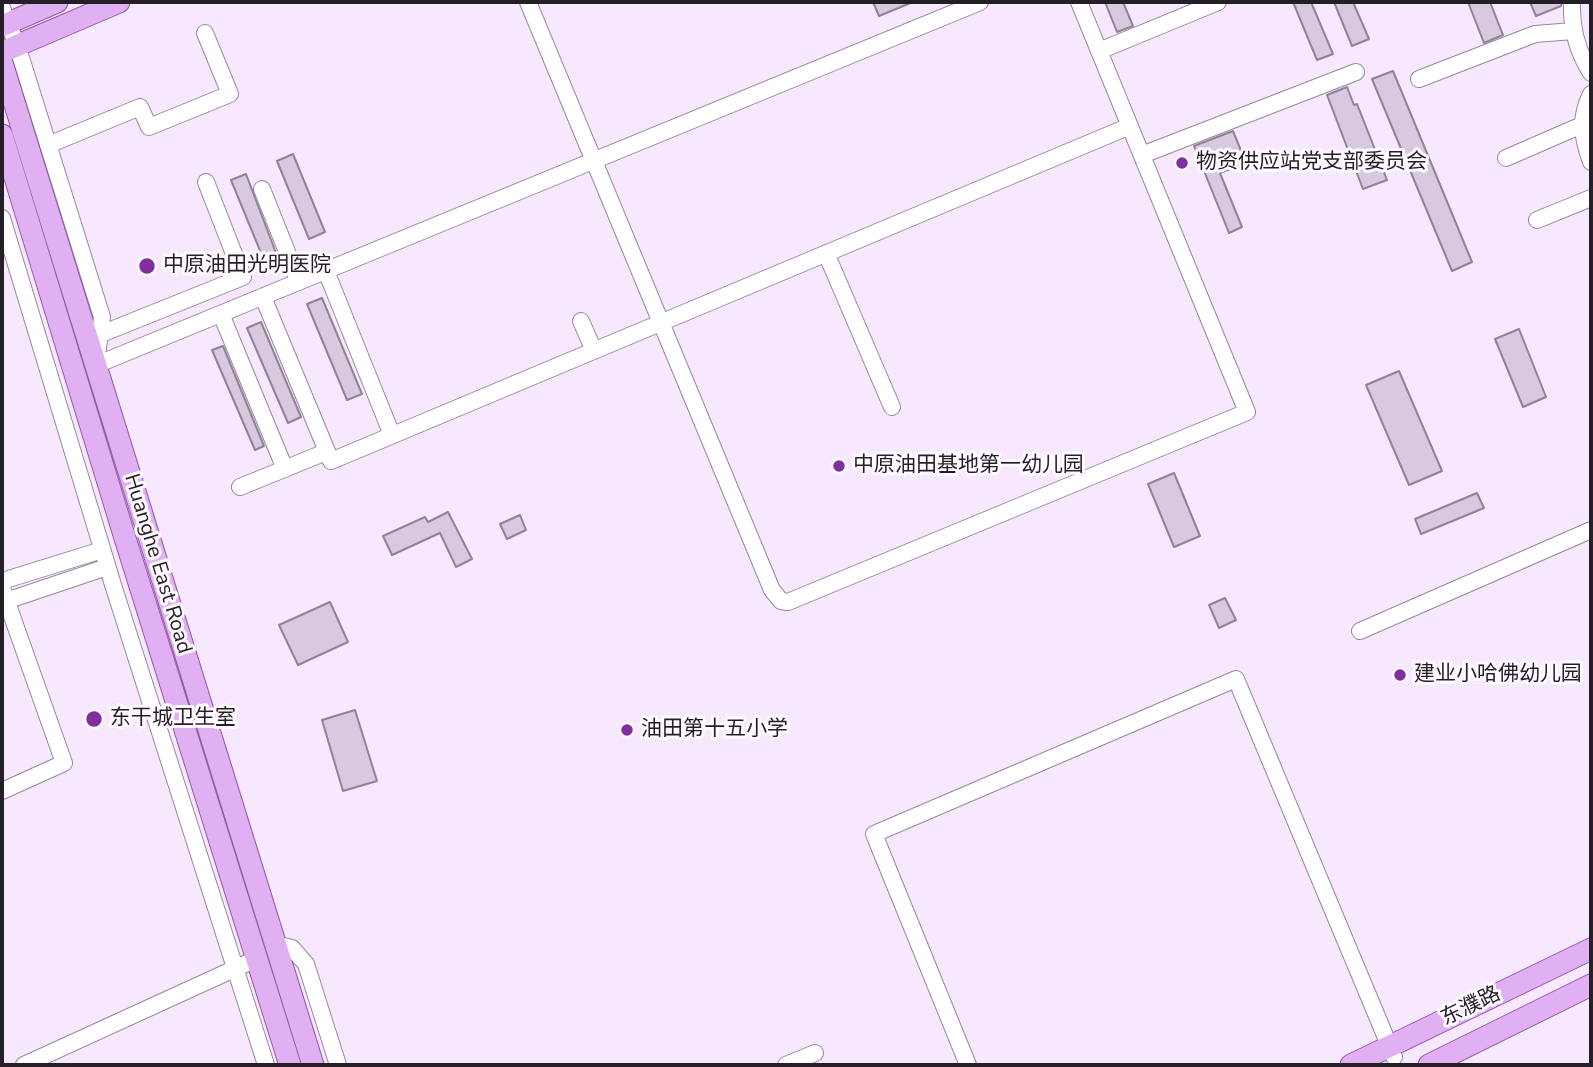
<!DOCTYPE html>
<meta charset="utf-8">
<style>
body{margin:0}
#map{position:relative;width:1593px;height:1067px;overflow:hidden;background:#f8e8ff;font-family:"Nunito Sans",sans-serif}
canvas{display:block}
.frame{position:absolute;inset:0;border:4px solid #241e26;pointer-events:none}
</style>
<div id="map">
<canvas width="1593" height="1067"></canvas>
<div class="frame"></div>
</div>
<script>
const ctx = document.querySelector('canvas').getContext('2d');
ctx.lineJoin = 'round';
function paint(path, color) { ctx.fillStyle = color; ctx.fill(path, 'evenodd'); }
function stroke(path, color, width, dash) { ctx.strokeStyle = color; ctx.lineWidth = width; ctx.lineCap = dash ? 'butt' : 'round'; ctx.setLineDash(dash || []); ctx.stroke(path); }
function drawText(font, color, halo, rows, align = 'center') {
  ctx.font = font + ' "Nunito Sans","Noto Sans SC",sans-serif'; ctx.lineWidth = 6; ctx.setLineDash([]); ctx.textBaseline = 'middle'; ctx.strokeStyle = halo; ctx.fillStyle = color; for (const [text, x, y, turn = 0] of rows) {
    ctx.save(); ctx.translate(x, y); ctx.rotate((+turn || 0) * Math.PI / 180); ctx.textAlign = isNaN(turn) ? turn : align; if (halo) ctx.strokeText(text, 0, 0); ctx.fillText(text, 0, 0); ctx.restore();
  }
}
const building = new Path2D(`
 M873 2H913L879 16Z
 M1105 2H1123L1133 26 1117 32Z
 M1293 2H1311L1333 54 1317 60Z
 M1334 2H1353L1369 39 1352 46Z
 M1468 2H1490L1503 35 1484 43Z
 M1530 2H1562L1561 6 1536 16Z
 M1393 71 1472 262 1452 271 1372 79Z
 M1347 87 1354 105 1357 104 1387 180 1363 189 1327 95Z
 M1233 131 1246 163 1220 173 1242 227 1229 233 1194 146Z
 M293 154 325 232 309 239 277 161Z
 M246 174 276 253 263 258 231 180Z
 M322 298 362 394 347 400 307 304Z
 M261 322 301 417 288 423 247 328Z
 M1519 329 1546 397 1523 407 1495 339Z
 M223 346 264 446 255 450 212 350Z
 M1399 371 1442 471 1409 485 1366 385Z
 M1174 473 1200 536 1174 547 1148 484Z
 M1477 493 1484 508 1421 534 1415 519Z
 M448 512 472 559 456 567 440 533 392 555 383 536 425 517 428 522Z
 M520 515 526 530 507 539 500 524Z
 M1225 598 1236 620 1219 628 1209 605Z
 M330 602 348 642 298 665 279 625Z
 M355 710 377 781 343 791 322 720Z`);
const minor = new Path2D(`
 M528 2 772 590 781 601 788 602 1247 412 1079 2
 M1572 2C1571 28 1577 51 1591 73
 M2 8 17 45 102 317 96 363
 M1099 51 1218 2
 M1419 79 1535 34 1573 31
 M1591 94C1579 118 1582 137 1591 162
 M48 145 140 107 149 127 230 94 205 33
 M1142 155 1356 72
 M1506 158 1582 125
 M262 189 299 282
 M2 218 114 588 266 1065
 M1537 220 1591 198
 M826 253 892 407
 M326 271 392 435
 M263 297 331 461 1130 126
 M221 314 285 469
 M581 321 594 351
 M101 334 243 277 206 182
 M96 365 980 2
 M240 487 326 452
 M2 581 102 550
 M2 588 64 763 2 791
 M6 601 107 567
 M1360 631 1591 530
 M275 944 292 948 306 964 338 1065
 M24 1065 256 959
 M786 1065 815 1053
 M968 1065 874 834 1236 679 1394 1057`);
const major = new Path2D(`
 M2 26 57 2
 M2 52 119 2
 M2 63 313 1065
 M2 135 124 535 290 1065
 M1351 1065 1591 949
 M1429 1065 1591 985`);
const markers = [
 [1182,163,7,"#812e9e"],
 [147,266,9,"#812e9e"],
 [839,466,7,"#812e9e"],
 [1400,675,7,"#812e9e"],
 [94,719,9,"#812e9e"],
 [627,730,7,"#812e9e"]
];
const poiNames = [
 ["物资供应站党支部委员会",1196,163],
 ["中原油田光明医院",163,266],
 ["中原油田基地第一幼儿园",853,466],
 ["建业小哈佛幼儿园",1414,675],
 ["东干城卫生室",110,719],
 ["油田第十五小学",641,730]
];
const streetNames = [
 ["Huanghe East Road",157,564,73],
 ["东濮路",1471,1007,-26]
];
paint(building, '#d8c9df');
stroke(building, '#918297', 2);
stroke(minor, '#96889d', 18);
stroke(major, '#915aa6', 23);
stroke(minor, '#fff', 16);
stroke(major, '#e0b0f3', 21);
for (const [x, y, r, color] of markers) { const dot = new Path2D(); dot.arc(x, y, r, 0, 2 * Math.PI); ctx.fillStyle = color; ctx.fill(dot); stroke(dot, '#fefaff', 2.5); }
drawText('21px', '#241e26', '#fefaff', poiNames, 'left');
drawText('21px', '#241e26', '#fefaff', streetNames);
</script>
